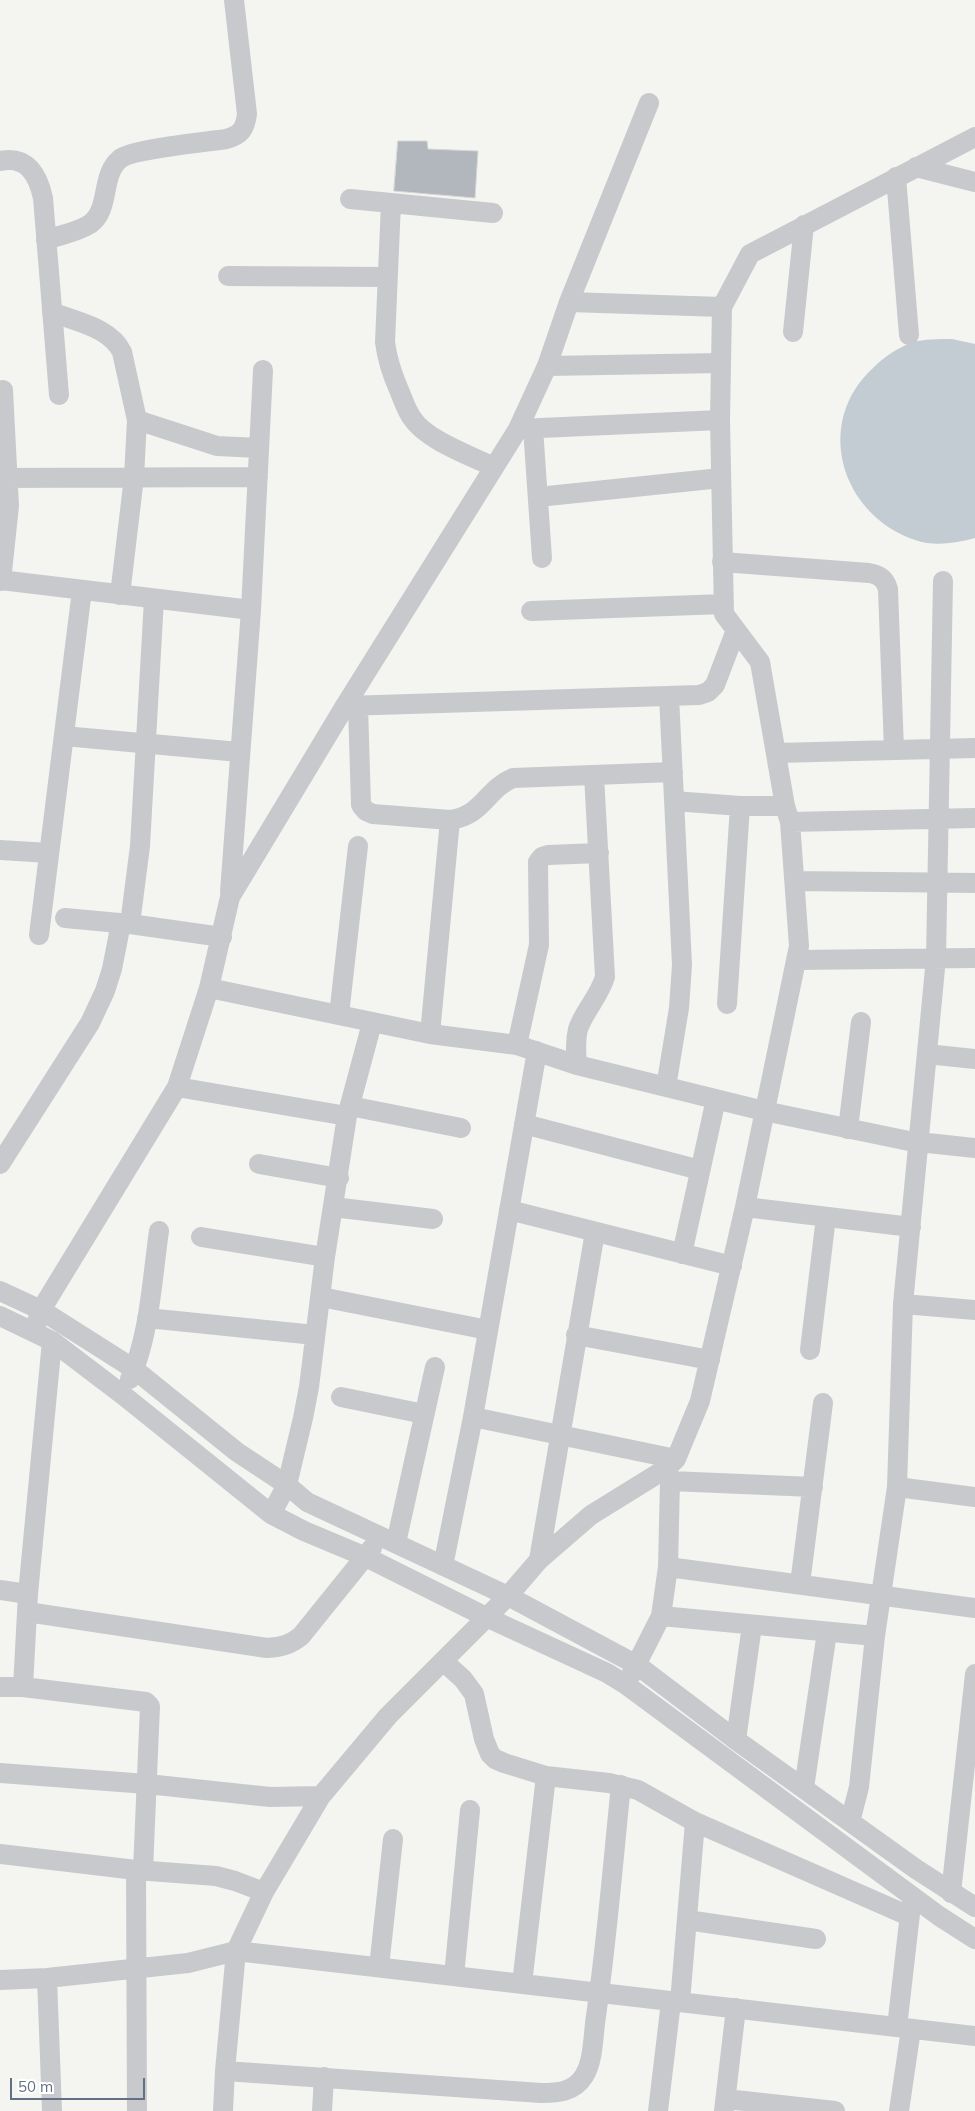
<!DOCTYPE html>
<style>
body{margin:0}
#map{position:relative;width:975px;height:2111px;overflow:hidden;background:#f4f5f0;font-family:Mulish,sans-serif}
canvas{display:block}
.scale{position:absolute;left:10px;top:2078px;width:135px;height:22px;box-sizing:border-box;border:2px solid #617084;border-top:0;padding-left:6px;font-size:15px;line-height:18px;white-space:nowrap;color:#617084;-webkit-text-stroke:4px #fff;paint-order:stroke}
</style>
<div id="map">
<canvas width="975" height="2111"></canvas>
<div class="scale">50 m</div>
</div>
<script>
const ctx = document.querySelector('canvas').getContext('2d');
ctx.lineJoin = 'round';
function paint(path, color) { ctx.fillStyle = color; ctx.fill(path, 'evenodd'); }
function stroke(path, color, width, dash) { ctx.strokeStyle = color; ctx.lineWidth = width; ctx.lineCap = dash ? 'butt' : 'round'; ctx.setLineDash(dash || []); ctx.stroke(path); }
const water = new Path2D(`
 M952 339 975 344V538C956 543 935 547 915 540 841 515 813 423 873 368 885 356 901 345 918 341 929 339 941 339 952 339Z`);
const building = new Path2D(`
 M398 141H427L428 149 478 151 475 198 394 191Z`);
const minor = new Path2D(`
 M0 161C27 155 38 175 43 198L59 395
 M916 167 975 182
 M896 177 909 335
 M350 199 493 213
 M391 203 385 342C387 359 392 374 399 390 403 399 406 410 412 418 426 440 471 456 494 467
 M46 240C60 235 78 232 90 224 111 209 100 175 120 159 131 149 207 142 226 139 241 135 245 129 247 114L234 0
 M228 276 388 277
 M569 302 722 307
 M52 312C76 322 110 327 122 352L137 420 134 477 120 595
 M793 332 804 225
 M547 366 721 363
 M137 420 217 446 259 448
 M533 428 542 558
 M518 429 720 420
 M0 478 258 477
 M538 497 721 478
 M722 562 869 573C880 575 885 579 888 589L894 750
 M0 580 251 610
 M1 581 9 506 3 390
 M531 611 724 604
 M345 706 699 695 708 692 715 685 736 630
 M358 706 361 805 366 811 373 814 450 820C484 815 486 789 513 778L673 772
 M64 736 239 752
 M776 753 975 748
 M674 801 740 806H785
 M790 822 975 818
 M0 850 49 853
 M795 881 975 883
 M230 892 251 610 263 370
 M65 918 130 924 222 937
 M130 924 140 846 154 599
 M39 935 82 590
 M796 960 975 958
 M209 988 230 897 345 706 518 429 547 366 569 302 649 103
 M727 1004 740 806
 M339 1015 358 846
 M430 1034 450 820
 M517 1045 539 945 538 862 542 857 548 855 599 853
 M927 1054 975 1059
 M577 1065C576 1053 575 1041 578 1029 584 1011 599 997 605 977L594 775
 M177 1087 347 1116
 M666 1087 679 1008 682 965 669 696
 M350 1106 461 1128
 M524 1124 700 1170
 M848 1129 861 1022
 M0 1164 90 1023 105 991 112 969 121 923
 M259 1164 339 1178
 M333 1207 433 1219
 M745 1207 911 1227
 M509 1210 732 1266
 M201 1237 325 1257
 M682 1254 716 1099
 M0 1291 41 1310 134 1369 237 1452 287 1485 307 1502 508 1596 637 1665 736 1740 916 1869 975 1907
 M321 1297 488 1330
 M903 1304 975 1310
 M0 1316 52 1341 123 1395 271 1514 304 1531 366 1557 486 1617 607 1673 625 1684 939 1916 975 1939
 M147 1318 315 1335
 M34 1331 41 1310 177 1087 209 988 430 1034 517 1045 577 1065 764 1111 909 1141 975 1148
 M576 1335 710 1360
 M810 1350 826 1217
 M130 1379C150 1334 152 1279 159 1231
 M341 1397 424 1414
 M473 1417 676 1459
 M670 1481 813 1487
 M897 1487 975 1497
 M271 1514 287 1485 303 1418 309 1387 325 1257 347 1116 372 1023
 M396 1543 435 1367
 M539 1560 595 1232
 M443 1566 473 1417 537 1051
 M668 1567 975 1608
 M800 1584 823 1403
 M0 1590 28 1594
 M27 1612 267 1648C281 1647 290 1645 301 1636L372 1548
 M661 1616 875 1636
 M443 1661 463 1679 474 1694 484 1739 490 1754 495 1759 504 1763 546 1776 609 1783 638 1790 695 1822 909 1916
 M631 1675 661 1616 668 1567 670 1481 667 1468
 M0 1687H23L146 1702 150 1706 143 1870
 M23 1687 28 1594 52 1341
 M736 1740 752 1625
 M0 1773 147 1784 270 1797 321 1796
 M804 1788 827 1632
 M850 1822 859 1787 875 1636 897 1487 903 1304 936 958 943 581
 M0 1854 136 1870 216 1876 235 1881 264 1892
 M136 1870 137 2111
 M951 1893 975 1674
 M687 1920 816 1939
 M379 1967 393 1839
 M454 1976 470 1810
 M47 1978 52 2111
 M0 1980 47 1978 188 1963 236 1951 975 2036
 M522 1984 546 1776
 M680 2002 695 1822
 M897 2027 911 1905
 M225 2071 541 2093C558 2093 574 2092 584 2076 594 2060 593 2034 596 2016 607 1940 613 1862 621 1785
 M726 2099 835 2111
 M223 2111 225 2071 236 1951 264 1892 321 1796 388 1716 508 1596 539 1560 591 1515 667 1468 676 1459 700 1401 745 1207 799 946 790 822 785 806 760 662 724 614 720 420 722 307 750 254 975 137
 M322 2111 324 2077
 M658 2111 671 2002
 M724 2111 736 2008
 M899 2111 911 2029`);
paint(water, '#c3ccd2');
paint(building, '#b1b7bd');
stroke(building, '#d6d6d3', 1);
stroke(minor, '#c7c9cd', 20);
</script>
